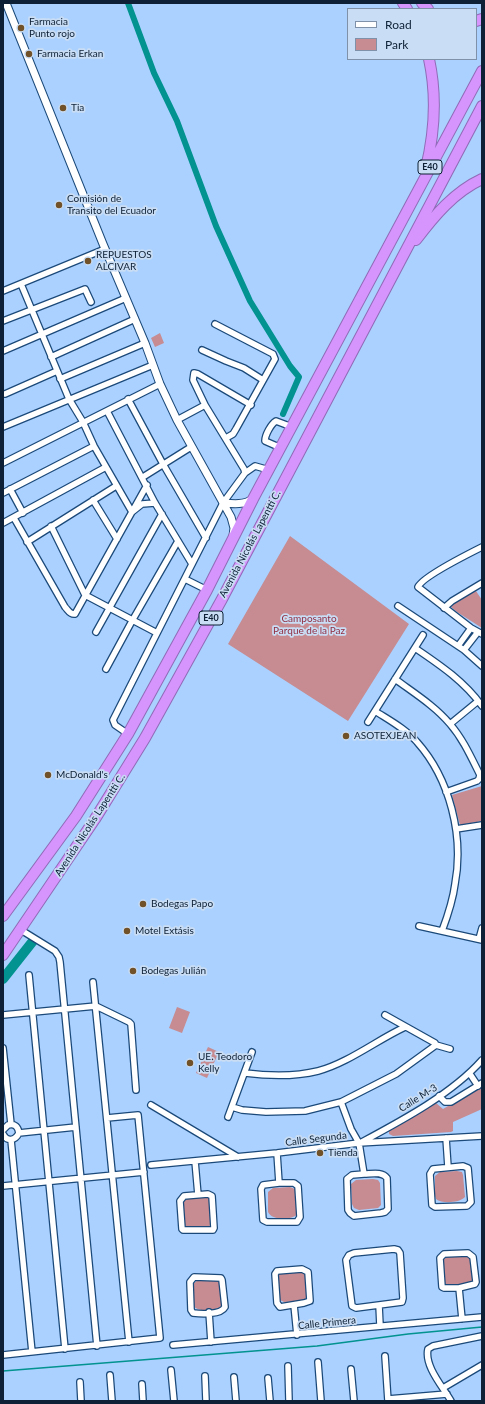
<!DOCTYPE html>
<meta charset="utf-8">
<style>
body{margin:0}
#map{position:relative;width:485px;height:1404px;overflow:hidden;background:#aad1ff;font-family:Lato,sans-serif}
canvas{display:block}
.frame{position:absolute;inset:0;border:4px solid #0d2035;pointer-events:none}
.legend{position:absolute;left:347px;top:8px;width:130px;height:52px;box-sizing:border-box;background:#c9ddf4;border:1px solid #7e91a8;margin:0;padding:5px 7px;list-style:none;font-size:12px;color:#0d2035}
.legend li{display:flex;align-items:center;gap:8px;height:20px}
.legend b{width:20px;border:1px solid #7e91a8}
</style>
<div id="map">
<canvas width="485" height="1404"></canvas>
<div class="frame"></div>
<ul class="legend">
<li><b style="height:5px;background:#fff"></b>Road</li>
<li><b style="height:11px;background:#c68c92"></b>Park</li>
</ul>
</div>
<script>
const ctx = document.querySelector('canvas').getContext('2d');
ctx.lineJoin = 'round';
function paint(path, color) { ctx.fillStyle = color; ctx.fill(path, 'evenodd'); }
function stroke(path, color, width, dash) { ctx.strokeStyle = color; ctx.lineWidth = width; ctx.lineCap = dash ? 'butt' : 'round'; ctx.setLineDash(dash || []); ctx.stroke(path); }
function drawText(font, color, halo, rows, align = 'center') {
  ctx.font = font + ' Lato,sans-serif'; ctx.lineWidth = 3.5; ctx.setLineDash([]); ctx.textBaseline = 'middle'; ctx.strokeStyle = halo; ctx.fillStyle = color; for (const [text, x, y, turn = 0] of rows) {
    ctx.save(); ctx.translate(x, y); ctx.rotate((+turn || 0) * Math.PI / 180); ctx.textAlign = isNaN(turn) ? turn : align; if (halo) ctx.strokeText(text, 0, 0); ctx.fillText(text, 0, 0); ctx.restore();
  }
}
const green = new Path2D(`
 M160 333 164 343 155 347 151 338Z
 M290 536 409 624 348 721 228 644Z
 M476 591 482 600V628L457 612 451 607 453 603Z
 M482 786V821L460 825 452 795Z
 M177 1007 190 1012 182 1033 169 1028Z
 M208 1047 219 1052 207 1078 196 1073Z
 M482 1086V1109L453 1122V1131L451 1132 393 1136 389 1134V1131L393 1129 436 1103 443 1109Z
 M457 1171 462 1172 463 1175 465 1197C459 1203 442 1204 436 1199L435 1196V1176L440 1172Z
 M373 1179 378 1180 380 1183 381 1205 378 1208 359 1210 354 1208 352 1204 351 1184 356 1180Z
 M290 1187 295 1189 296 1192 298 1214C292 1220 272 1221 268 1212V1192L273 1188Z
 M205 1197 210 1198 211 1225 209 1226 190 1228 184 1225 183 1202 188 1198Z
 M465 1255 470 1257 473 1281 470 1285 448 1286 445 1283 444 1280 443 1260 448 1256Z
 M299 1271 304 1273 305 1275 307 1297 303 1301 284 1302 278 1299 277 1276 279 1274Z
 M215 1279 220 1280 223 1305C219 1310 197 1313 194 1306 191 1300 193 1290 193 1284L198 1280Z`);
const stream = new Path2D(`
 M3 1371 317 1346 408 1334 482 1327`);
const canal = new Path2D(`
 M128 3 154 73 177 121 216 226 250 301 290 366 299 377 283 414`);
const river = new Path2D(`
 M3 979 33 941`);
const street = new Path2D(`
 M21 284 69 399 83 422 94 446 132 512 142 504 155 503
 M3 291 105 249
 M3 321 85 289 91 302
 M215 324 273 354 275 359 236 429 233 434 226 438
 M202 350 226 361 244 368 263 380
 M3 351 126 298
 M51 357 135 319
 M60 379 145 343
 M3 394H5L57 371
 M128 399 163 464 206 538
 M107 411 155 503 192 564
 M177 420 205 405
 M3 427 153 365
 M281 448 265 441C265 435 271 424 276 421L292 427
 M3 463 160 384
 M245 473 255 466 269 470
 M143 477 191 447
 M10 489 23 513
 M3 493 94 446
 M93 500 117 539
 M14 518 65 607C68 610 70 615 75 614L147 485
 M3 523 106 467
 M51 526 85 595 157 633
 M27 542 116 486
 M482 547C470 553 422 577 418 587L471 628 482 634
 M185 579 207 590
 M398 606 464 650 482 666
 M444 608 452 601 482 583
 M96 632 162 514
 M458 646 471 628
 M415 648C440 665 464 681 482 706
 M464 650 478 632
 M106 669 132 621 178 541
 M395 679C414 693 435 706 450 724 463 739 471 757 480 775L479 779 477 781 446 792
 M375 711C389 720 406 729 417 742 450 779 464 836 455 884 453 900 448 915 442 931
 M368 722 423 635
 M450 724 478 701
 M128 734 115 725 113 720 223 503 245 473 244 469 205 405 193 380 194 373 198 374 251 405
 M456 829 482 825
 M419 926 482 940
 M21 930 55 951 59 957 60 962 97 1346
 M479 939 482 928
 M29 975 65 1349
 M93 982 129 1342
 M3 1015 96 1006 129 1022 131 1024 136 1090
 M385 1015 435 1043 436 1045 450 1049
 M3 1048 11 1124
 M245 1073C268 1076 294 1077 318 1071 348 1063 377 1040 405 1027
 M470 1074 478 1086
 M439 1096 445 1102H451L482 1083
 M341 1102 351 1129 359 1143 364 1174
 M151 1105 238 1157
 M232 1107 242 1110 266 1112 305 1111 341 1102 396 1074 436 1045
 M228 1117 252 1052
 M3 1130 8 1125C15 1123 18 1127 19 1133 15 1141 7 1142 3 1134
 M19 1133 76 1127
 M446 1138 448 1167
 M11 1140 32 1352
 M360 1143C401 1121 452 1094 482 1060
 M277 1153 279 1183
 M195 1161 198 1195
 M151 1165 277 1153 359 1143 482 1136
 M463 1166 468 1168 471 1202 467 1206 435 1207 432 1205 430 1174 433 1169Z
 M364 1174C371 1174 382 1171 387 1178L388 1209 385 1212 381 1213 354 1216 350 1213 348 1210 347 1179 352 1175Z
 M279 1183H294L298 1186 300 1217 297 1222H267L263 1220 261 1189 263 1185Z
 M3 1186 144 1172
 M208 1194 212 1196 214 1228 213 1230H183L182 1229 180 1201 184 1196Z
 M394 1249 398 1250 400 1253 403 1298 402 1302 356 1308 352 1306 346 1260 349 1255 354 1253Z
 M468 1253 473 1257 476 1282 475 1284 459 1288H444L442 1287 440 1258 444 1254Z
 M302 1269 308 1272 310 1301 304 1303 280 1307 277 1303 275 1274 277 1271Z
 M194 1277 221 1278 222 1280 225 1307C221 1315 201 1314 193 1313L191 1310 190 1282Z
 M459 1288 462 1319
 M294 1305 297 1335
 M379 1305 380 1326
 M209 1312 211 1342
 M173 1345 482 1317
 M3 1355 160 1338 138 1115 107 1118
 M385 1356 388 1401
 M318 1362 321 1401
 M288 1366 289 1401
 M351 1369 354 1401
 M171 1370 174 1401
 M110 1375 112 1401
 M205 1376 206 1401
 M234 1377 236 1401
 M268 1378 270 1401
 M80 1382 81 1401
 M142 1384 143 1401
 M443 1388 482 1365
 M388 1399 447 1394
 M451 1401C443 1387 424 1366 428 1349L433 1346 482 1336`);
const secondary = new Path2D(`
 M6 3 103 244 145 343 160 384 177 420 231 517 234 528 233 536
 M223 503C234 504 244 505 253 499`);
const highway = new Path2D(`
 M403 3 407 9
 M422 3 428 9
 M476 21 482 19
 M426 168C435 131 437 96 429 59
 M416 240C434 216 454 192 482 179
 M3 916 76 816 128 734 207 590 253 499 482 71
 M3 955 95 819 145 738 222 599 482 106`);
const markers = [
 [21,28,4,"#715127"],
 [29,54,4,"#715127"],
 [63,108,4,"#715127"],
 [59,205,4,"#715127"],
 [88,261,4,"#715127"],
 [346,736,4,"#715127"],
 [48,775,4,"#715127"],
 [143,904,4,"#715127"],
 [127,931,4,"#715127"],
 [133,971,4,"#715127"],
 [190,1063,4,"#715127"],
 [320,1153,4,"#715127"]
];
const shields = [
 [430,167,24],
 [211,618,24]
];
const shieldNames = [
 ["E40",430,167],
 ["E40",211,618]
];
const poiNames = [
 ["Farmacia",29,22],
 ["Punto rojo",29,34],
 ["Farmacia Erkan",37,54],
 ["Tia",71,108],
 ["Comisión de",67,199],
 ["Transito del Ecuador",67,211],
 ["REPUESTOS",96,255],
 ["ALCIVAR",96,267],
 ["ASOTEXJEAN",354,736],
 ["McDonald's",56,775],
 ["Bodegas Papo",151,904],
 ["Motel Extásis",135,931],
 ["Bodegas Julián",141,971],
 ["UE. Teodoro",198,1057],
 ["Kelly",198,1069],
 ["Tienda",328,1153]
];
const streetNames = [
 ["Avenida Nicolás Lapentti C.",250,544,-62],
 ["Avenida Nicolás Lapentti C.",90,825,-57],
 ["Calle M-3",418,1098,-32],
 ["Calle Segunda",316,1139,-7],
 ["Calle Primera",327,1323,-6]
];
const parkNames = [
 ["Camposanto",309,619],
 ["Parque de la Paz",309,631]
];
paint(green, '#c68c92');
stroke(stream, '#02928f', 1.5);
stroke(canal, '#02928f', 6);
stroke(river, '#02928f', 10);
stroke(street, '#1b4979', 8);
stroke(secondary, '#1b4979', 9);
stroke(highway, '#906bb7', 12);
stroke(street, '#fff', 5.5);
stroke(secondary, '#fff', 7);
stroke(highway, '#d694fd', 10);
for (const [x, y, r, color] of markers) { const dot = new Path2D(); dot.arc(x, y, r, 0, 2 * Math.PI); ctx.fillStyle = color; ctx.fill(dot); stroke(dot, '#c9ddf4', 1.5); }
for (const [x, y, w] of shields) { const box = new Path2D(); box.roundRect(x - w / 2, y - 7, w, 14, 3); ctx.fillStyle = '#c9ddf4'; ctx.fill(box); stroke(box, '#0d2035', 1); }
drawText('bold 9px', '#0d2035', null, shieldNames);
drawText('10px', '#0d2035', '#c9ddf4', poiNames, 'left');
drawText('10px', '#0d2035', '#c9ddf4', streetNames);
drawText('10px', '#902e42', '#c9ddf4', parkNames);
</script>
